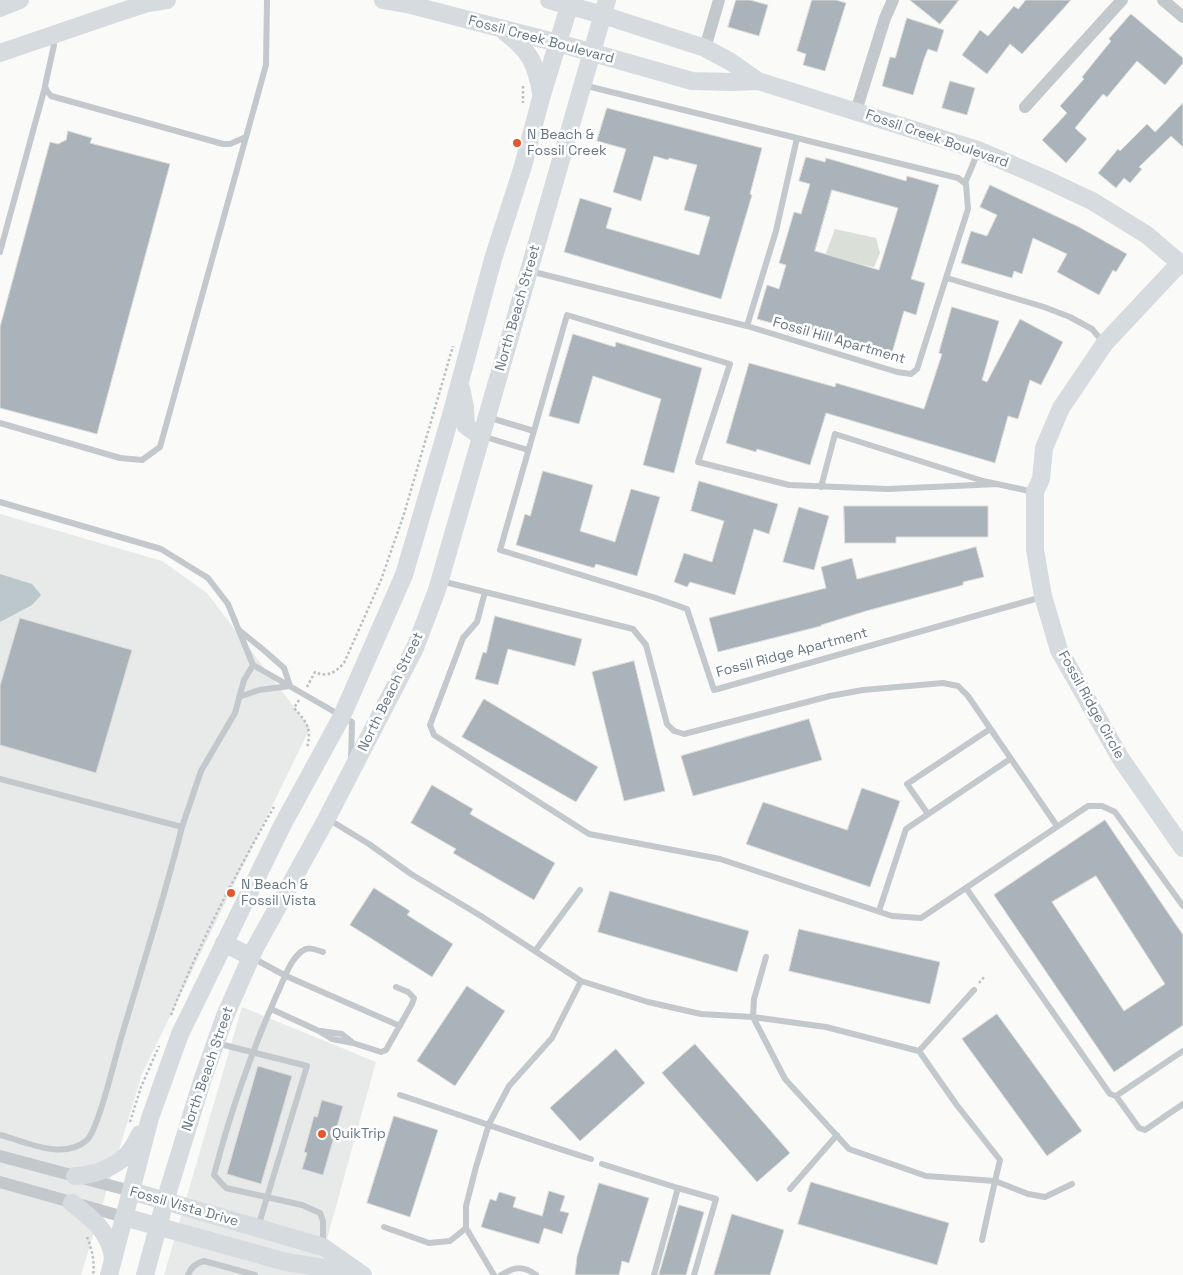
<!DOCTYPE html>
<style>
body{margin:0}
canvas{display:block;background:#fafaf8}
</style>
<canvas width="1183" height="1275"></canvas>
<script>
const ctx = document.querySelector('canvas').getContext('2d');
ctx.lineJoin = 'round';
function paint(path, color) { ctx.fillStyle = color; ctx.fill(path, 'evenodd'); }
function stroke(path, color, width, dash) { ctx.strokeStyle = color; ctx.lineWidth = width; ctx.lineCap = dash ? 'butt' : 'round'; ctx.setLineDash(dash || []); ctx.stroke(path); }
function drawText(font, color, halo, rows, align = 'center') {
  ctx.font = font + ' "Space Grotesk",sans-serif'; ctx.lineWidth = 5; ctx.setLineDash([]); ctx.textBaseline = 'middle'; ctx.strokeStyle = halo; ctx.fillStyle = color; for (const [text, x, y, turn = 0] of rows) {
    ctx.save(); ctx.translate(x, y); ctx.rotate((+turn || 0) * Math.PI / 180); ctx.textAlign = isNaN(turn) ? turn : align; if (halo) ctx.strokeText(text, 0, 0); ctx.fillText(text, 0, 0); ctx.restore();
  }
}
const built = new Path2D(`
 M0 514 162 561 207 593 310 728 142 1074 81 1275H0Z
 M242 1007 376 1062 317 1275H164Z`);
const green = new Path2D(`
 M835 229 876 238 880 253 874 267 825 256Z`);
const water = new Path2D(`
 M0 574 32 584 41 595 32 605 0 622Z`);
const building = new Path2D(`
 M736 0H750L768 5 759 36 728 27Z
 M812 0H836L846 3 825 71 803 65 806 54 797 51Z
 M910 0H959L940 24Z
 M1026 0H1071L1022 54 1010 44 987 74 962 55 980 30 988 36 1014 6 1018 9Z
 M1131 14 1183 58V63L1165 85 1137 61 1107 97 1103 94 1075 128 1087 139 1066 163 1042 140 1067 113 1060 106 1084 79 1082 77 1111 41 1109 39Z
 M907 18 944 30 937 52 928 49 924 59 913 95 882 86 890 57 895 58Z
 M950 81 975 88 967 115 942 108Z
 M1183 103V147L1171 136 1139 167 1142 169 1130 183 1124 178 1116 188 1098 173 1118 149 1120 151 1147 124 1155 132Z
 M607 108 762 148 750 194 752 195 721 299 564 252 580 198 612 208 606 228 699 255 710 217 684 210 697 165 669 158 668 160 654 156 641 201 613 192 626 149 597 141Z
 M68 131 92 138 90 143 170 164 97 434 0 408V327L50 142 58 144 66 140Z
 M806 157 825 162 826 158 906 181 907 176 939 185 911 279 925 283 916 315 904 311 892 353 795 325 794 329 757 319 767 285 779 289 786 265 779 263 794 212 801 214 810 184 799 181ZM832 190 898 208 879 270 815 251Z
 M990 185 1079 227 1127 254 1116 272 1113 270 1099 295 1057 272 1067 254 1033 238 1022 274 1014 271 1012 278 961 263 971 231 987 236 997 215 980 207Z
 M952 307 999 321 982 380 987 382 1020 319 1063 342 1041 385 1030 380 1018 419 1008 416 995 463 826 413 810 465 757 449 756 452 726 443 749 363 835 387 836 383 924 409 942 354 939 353Z
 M573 334 615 347 616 342 702 368 674 473 643 465 661 399 593 376 579 424 549 416Z
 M543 471 593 485 580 531 615 542 631 489 660 497 637 576 596 564 594 568 516 545 525 514 530 516Z
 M699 481 778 504 769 534 754 529 735 595 690 582 687 587 674 582 684 553 712 562 724 521 691 511Z
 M844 506H988V537H896V543H845Z
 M799 507 829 516 814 570 783 562Z
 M976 547 984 577 963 582V585L866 611 821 625V626L718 652 709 618 826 588 821 567 852 558 857 579Z
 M495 616 582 639 575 666 508 649 498 685 475 679 483 652 486 653Z
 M20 618 132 650 96 773 0 745V686Z
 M634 661 665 791 624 801 592 672Z
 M484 699 598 767 576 802 462 737Z
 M809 719 822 760 693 796 681 756Z
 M432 785 473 809 470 814 555 863 534 900 453 853 456 849 411 823Z
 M862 788 900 801 870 887 746 844 763 802 847 830Z
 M1105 820 1183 935V1025L1114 1072 994 895ZM1096 876 1165 984 1124 1011 1052 902Z
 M374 888 410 911 407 915 453 944 432 977 350 925Z
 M610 891 749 931 737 972 598 932Z
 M799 929 940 962 930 1004 789 971Z
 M467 986 505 1011 455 1086 417 1061Z
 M997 1014 1082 1131 1047 1156 962 1039Z
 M695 1044 790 1153 757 1182 662 1073Z
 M616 1049 645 1083 580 1141 550 1108Z
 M258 1066 292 1076 261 1184 227 1174Z
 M322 1100 343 1106 323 1175 302 1169 307 1153 304 1152 314 1116 317 1117Z
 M394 1116 438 1130 410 1217 367 1203Z
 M811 1182 949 1223 937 1265 798 1224Z
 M599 1183 649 1198 629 1263 622 1261 619 1275H575L577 1257Z
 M549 1191 565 1196 560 1211 569 1213 562 1234 544 1228 539 1244 481 1227 490 1199 496 1201 499 1192 516 1197 513 1207 542 1216Z
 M679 1205 704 1212 686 1275H659Z
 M732 1214 784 1230 770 1275H714Z`);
const path = new Path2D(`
 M523 86V103
 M307 687 315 672C327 678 336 672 344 663L381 580 404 514 453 346
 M299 700 294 708C307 722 312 729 307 748
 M979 983 985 976
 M171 1015C200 942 236 873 275 805
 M130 1122 141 1087 159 1046
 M87 1237C92 1250 95 1261 93 1275`);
const lane = new Path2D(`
 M48 38 54 45 45 86 47 91 51 96 223 144H230L246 137 266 65 267 0
 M965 183 978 152
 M0 252 45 87
 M530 271 747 326 897 372 911 374 917 369 968 209 966 184 958 178 583 85
 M947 278 1044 307 1070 317 1092 329 1103 342
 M747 326 776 231 797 138
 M487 417 534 431
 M0 423 120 458 142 460 160 447 246 137
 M482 436 528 450
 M998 484 888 489 789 485 698 462 730 364 567 315 500 550 656 598 687 609 714 690 1042 597
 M821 487 835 434 983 481 1034 492
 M0 502 161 549 208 578 228 604 253 665 352 722 351 761
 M441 581 633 629 646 645 667 724 674 731 684 734 830 696 863 690 943 683 958 686 968 696 1057 826
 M485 592 477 622 463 638 430 725 434 735 589 834 720 859 892 916 921 918 1088 806H1102L1115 812 1183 906
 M239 630 266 652 284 668 290 686 259 690 239 697
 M0 779 182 827 201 771 235 713 244 680 253 665
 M928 814 907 784 990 729
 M328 819 369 844 411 874 481 916 581 981 648 1002 701 1014 753 1017 826 1027 919 1051 956 1104 1000 1160 995 1181 926 1176 849 1149 785 1079 753 1017 754 999 766 957
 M966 888 1110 1094 1116 1096 1183 1051
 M879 911 906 829 1010 759
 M535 951 580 890
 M251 957 286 976 400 1026
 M271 1009 319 1031 332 1039 353 1043 381 1052 386 1050 412 1004 414 998 408 992 396 987
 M321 1031 342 1034 352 1042
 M216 1043 307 1066 258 1227
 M919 1051 974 990
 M400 1095C464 1116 527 1139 591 1159
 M1116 1096 1139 1128 1145 1130 1183 1104
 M0 1135C27 1142 63 1161 87 1140 99 1129 117 1049 124 1028 144 961 165 895 182 827
 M602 1164 678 1188 654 1275
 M678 1188 716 1199 694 1275
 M790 1189 837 1135
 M384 1227 429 1243 450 1241 466 1228
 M982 1240 995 1181 1028 1194 1045 1197 1072 1184
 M323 1246V1221L320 1213 302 1205 226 1188 214 1175C230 1113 251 1053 277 994 284 980 289 961 302 951 309 946 316 950 323 952
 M188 1275C191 1267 196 1263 204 1261L255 1275
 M494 1275 466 1228V1206L476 1167 489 1124 509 1086 552 1038 581 981
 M501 1275C514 1267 523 1265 536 1275`);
const street = new Path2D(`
 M1163 0 1183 17
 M705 48 719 0
 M1025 107 1122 0
 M856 111 885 18 893 0
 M0 1156 131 1191
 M0 1182 124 1217`);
const secondary = new Path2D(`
 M383 0 411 5 558 43 692 81 732 82 758 81
 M549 0 603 15 705 48 731 62 758 81 978 150 1043 178 1092 201 1147 235 1183 266
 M0 8 20 0
 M505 32C529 50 536 63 541 93
 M0 53 114 14 148 3 167 0
 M1180 263 1105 343 1061 408 1044 448 1041 479 1035 492V550L1043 596 1059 650 1121 759 1183 848
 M461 388 465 407 466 426 480 436
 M224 943 251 957
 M75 1176C95 1175 113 1168 128 1154 133 1148 137 1140 140 1134
 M131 1191 323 1247 363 1275
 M72 1203C92 1218 110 1232 113 1258
 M124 1217 286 1262 357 1273
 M109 1275 150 1118 180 1034 283 824 341 718 404 575 451 415 493 259 523 166 541 98 571 0
 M145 1275 165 1201 202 1081 225 1016 255 948 327 818 415 648 437 590 607 0`);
const markers = [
 [517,143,5,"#e4572e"],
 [231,893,5,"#e4572e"],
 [322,1134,5,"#e4572e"]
];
const streetNames = [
 ["Fossil Creek Boulevard",541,40,15],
 ["Fossil Creek Boulevard",937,139,19],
 ["North Beach Street",518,308,-74],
 ["Fossil Hill Apartment",839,341,16],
 ["Fossil Ridge Apartment",792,653,-15],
 ["North Beach Street",391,692,-64],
 ["Fossil Ridge Circle",1091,705,61],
 ["North Beach Street",208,1069,-71],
 ["Fossil Vista Drive",184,1207,16]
];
const poiNames = [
 ["N Beach &",527,135],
 ["Fossil Creek",527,151],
 ["N Beach &",241,885],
 ["Fossil Vista",241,901],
 ["QuikTrip",332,1134]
];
paint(built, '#e8e9e9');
paint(green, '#dadfd7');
paint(water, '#bbc7cb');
paint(building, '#aab3b9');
stroke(building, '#dcdcda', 1);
stroke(path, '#bbbfc2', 2.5, [2.5, 2.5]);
stroke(lane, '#c3c8cc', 6);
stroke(street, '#c3c8cc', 12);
stroke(secondary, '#d6dbdf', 18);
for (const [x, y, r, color] of markers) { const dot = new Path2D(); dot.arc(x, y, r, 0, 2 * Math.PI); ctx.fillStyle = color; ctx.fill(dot); stroke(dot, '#fff', 2); }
drawText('14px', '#657683', '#fff', streetNames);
drawText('14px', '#657683', '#fff', poiNames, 'left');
</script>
